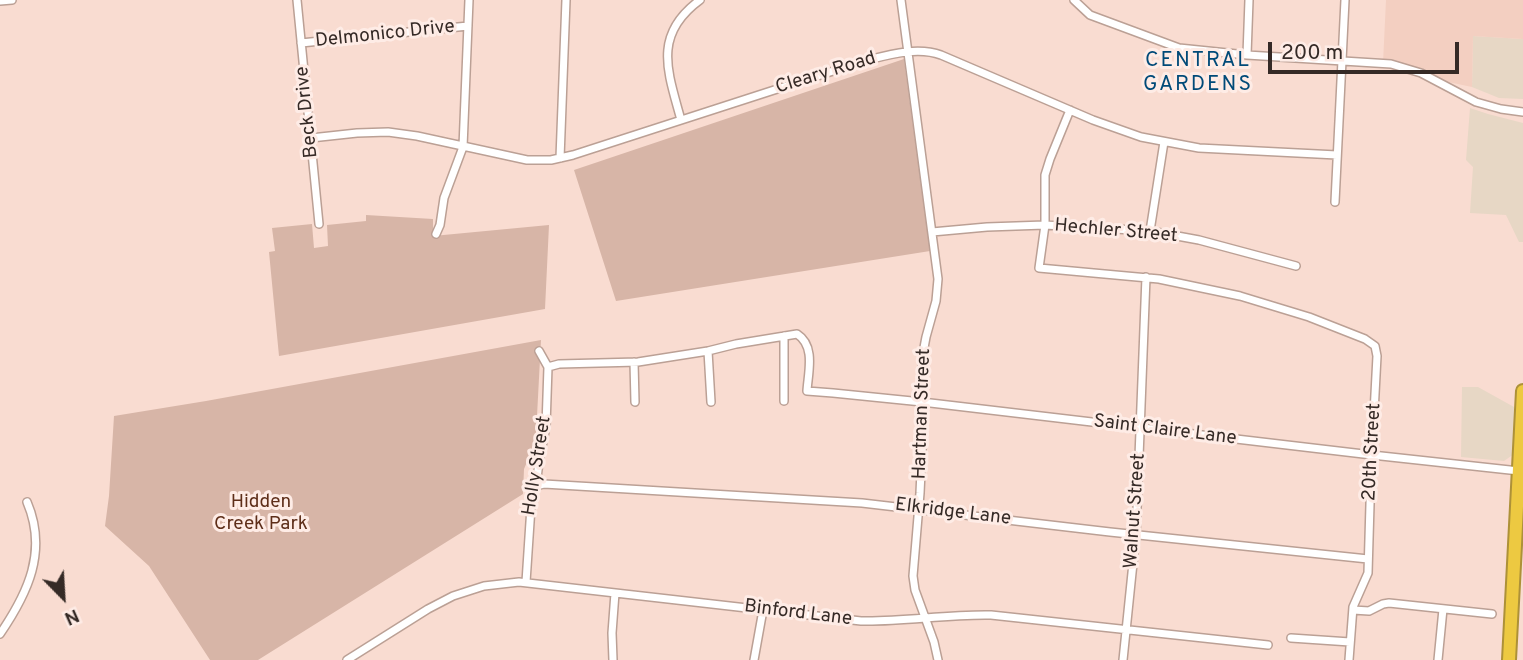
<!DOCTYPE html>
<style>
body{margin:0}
#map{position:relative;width:1523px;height:660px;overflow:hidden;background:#f9dcd1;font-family:Overpass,sans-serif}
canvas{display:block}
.north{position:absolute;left:28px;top:562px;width:70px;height:70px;-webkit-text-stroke:5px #feece6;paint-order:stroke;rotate:156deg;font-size:19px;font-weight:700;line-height:28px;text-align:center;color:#352a26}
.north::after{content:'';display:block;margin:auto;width:24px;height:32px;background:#352a26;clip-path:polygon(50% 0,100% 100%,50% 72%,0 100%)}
.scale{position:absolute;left:1268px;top:42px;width:191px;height:32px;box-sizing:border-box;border:4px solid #352a26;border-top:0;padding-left:9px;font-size:21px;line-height:24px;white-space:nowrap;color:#352a26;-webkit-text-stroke:5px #feece6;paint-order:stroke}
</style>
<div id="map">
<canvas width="1523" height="660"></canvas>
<div class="north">N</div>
<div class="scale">200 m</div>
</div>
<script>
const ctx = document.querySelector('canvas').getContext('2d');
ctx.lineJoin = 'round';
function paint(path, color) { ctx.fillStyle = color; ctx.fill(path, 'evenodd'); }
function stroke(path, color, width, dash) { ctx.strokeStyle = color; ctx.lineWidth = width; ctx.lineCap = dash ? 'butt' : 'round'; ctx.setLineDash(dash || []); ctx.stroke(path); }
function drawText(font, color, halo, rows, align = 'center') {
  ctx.font = font + ' Overpass,sans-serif'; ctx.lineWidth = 6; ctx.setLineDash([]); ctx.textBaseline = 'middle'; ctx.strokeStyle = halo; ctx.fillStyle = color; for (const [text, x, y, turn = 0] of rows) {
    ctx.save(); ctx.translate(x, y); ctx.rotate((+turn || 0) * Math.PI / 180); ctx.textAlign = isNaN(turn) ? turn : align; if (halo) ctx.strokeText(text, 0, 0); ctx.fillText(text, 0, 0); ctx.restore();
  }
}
const commercial = new Path2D(`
 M1473 36 1523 39V99L1499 98 1472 87Z
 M1470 108 1488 114 1523 123V242H1519L1506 215 1470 213 1473 167 1466 160Z
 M1462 387H1478L1514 407V454L1504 461 1461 457Z`);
const built = new Path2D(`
 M1386 0H1523V39L1473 36 1472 87 1429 78 1383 63Z`);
const green = new Path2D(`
 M904 59 930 251 616 301 574 170Z
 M366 215 433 219V236L549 225 545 309 279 356 269 252 275 251 272 228 312 224 314 248 328 246 327 225 366 221Z
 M541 340 536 435 533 448 524 469 523 494 258 660H210L149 566 105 526 109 496 114 416 206 401Z`);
const street = new Path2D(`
 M297 0 319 224
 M901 0 938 279 936 301 926 337 923 353 921 388 923 429 920 493 913 576 915 590 934 642 938 660
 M1074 0 1090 15 1179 48 1247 55 1391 64 1421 73 1476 102 1501 109 1523 112
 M0 1 12 0
 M301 43 468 26
 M1247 55 1249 0
 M1070 110 1050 159 1045 175V225L1039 268 1159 279 1240 296 1309 317 1365 339 1375 346 1377 356 1371 470 1368 573 1353 607 1349 660
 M681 120C668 72 652 35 700 0
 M311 138 357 133 388 132 417 136 527 160H551L573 155 864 61C888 55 917 46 941 55L1093 120 1141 137 1199 148 1337 155
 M560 158 566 0
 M1335 202 1345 0
 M1150 231 1164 142
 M932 232 987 227 1045 225 1150 231 1199 240 1296 266
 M436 234 440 225 444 198 463 147 469 0
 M784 336V401
 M708 351 711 402
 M634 362 635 402
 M548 367 559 364 638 362 708 351 736 344 797 334C816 346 808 373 807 391L833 393 922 402 1372 455 1519 471
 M536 486 544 484 862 503 1110 532 1368 559
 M526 582 532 492 536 486 539 462 546 426 548 367 539 351
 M1353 610 1369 611 1383 604 1389 603 1492 614
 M0 634C28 593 48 551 27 502
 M1291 638 1350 642
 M347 660 428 609 453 596 484 586 519 582 861 621C904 622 947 614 991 615L1268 645
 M613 660 612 633 615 593
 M754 660 763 610
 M1123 660 1136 534 1146 277
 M1438 660 1443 609`);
const highway = new Path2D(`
 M1509 660 1523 391`);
const streetNames = [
 ["Delmonico Drive",385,35,-6],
 ["Cleary Road",826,74,-17],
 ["Beck Drive",308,112,-96],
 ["Hechler Street",1116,232,5],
 ["Hartman Street",923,414,-88],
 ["Saint Claire Lane",1165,431,7],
 ["20th Street",1373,452,-87],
 ["Holly Street",538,466,-81],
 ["Walnut Street",1136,511,-86],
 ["Elkridge Lane",953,513,7],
 ["Binford Lane",798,614,7]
];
const parkNames = [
 ["Hidden",261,503],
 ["Creek Park",261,525]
];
const neighbourhoodNames = [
 ["CENTRAL",1198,62],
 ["GARDENS",1198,86]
];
paint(commercial, '#e7d7c5');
paint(built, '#f3cfc1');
paint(green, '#d7b5a7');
stroke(street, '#bba095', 10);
stroke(highway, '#ad9138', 16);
stroke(street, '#fff', 7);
stroke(highway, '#edc941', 12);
drawText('19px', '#352a26', '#feece6', streetNames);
drawText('19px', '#5e2e19', '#feece6', parkNames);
ctx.letterSpacing = '2px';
drawText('21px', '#004a78', '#feece6', neighbourhoodNames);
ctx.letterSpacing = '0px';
</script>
